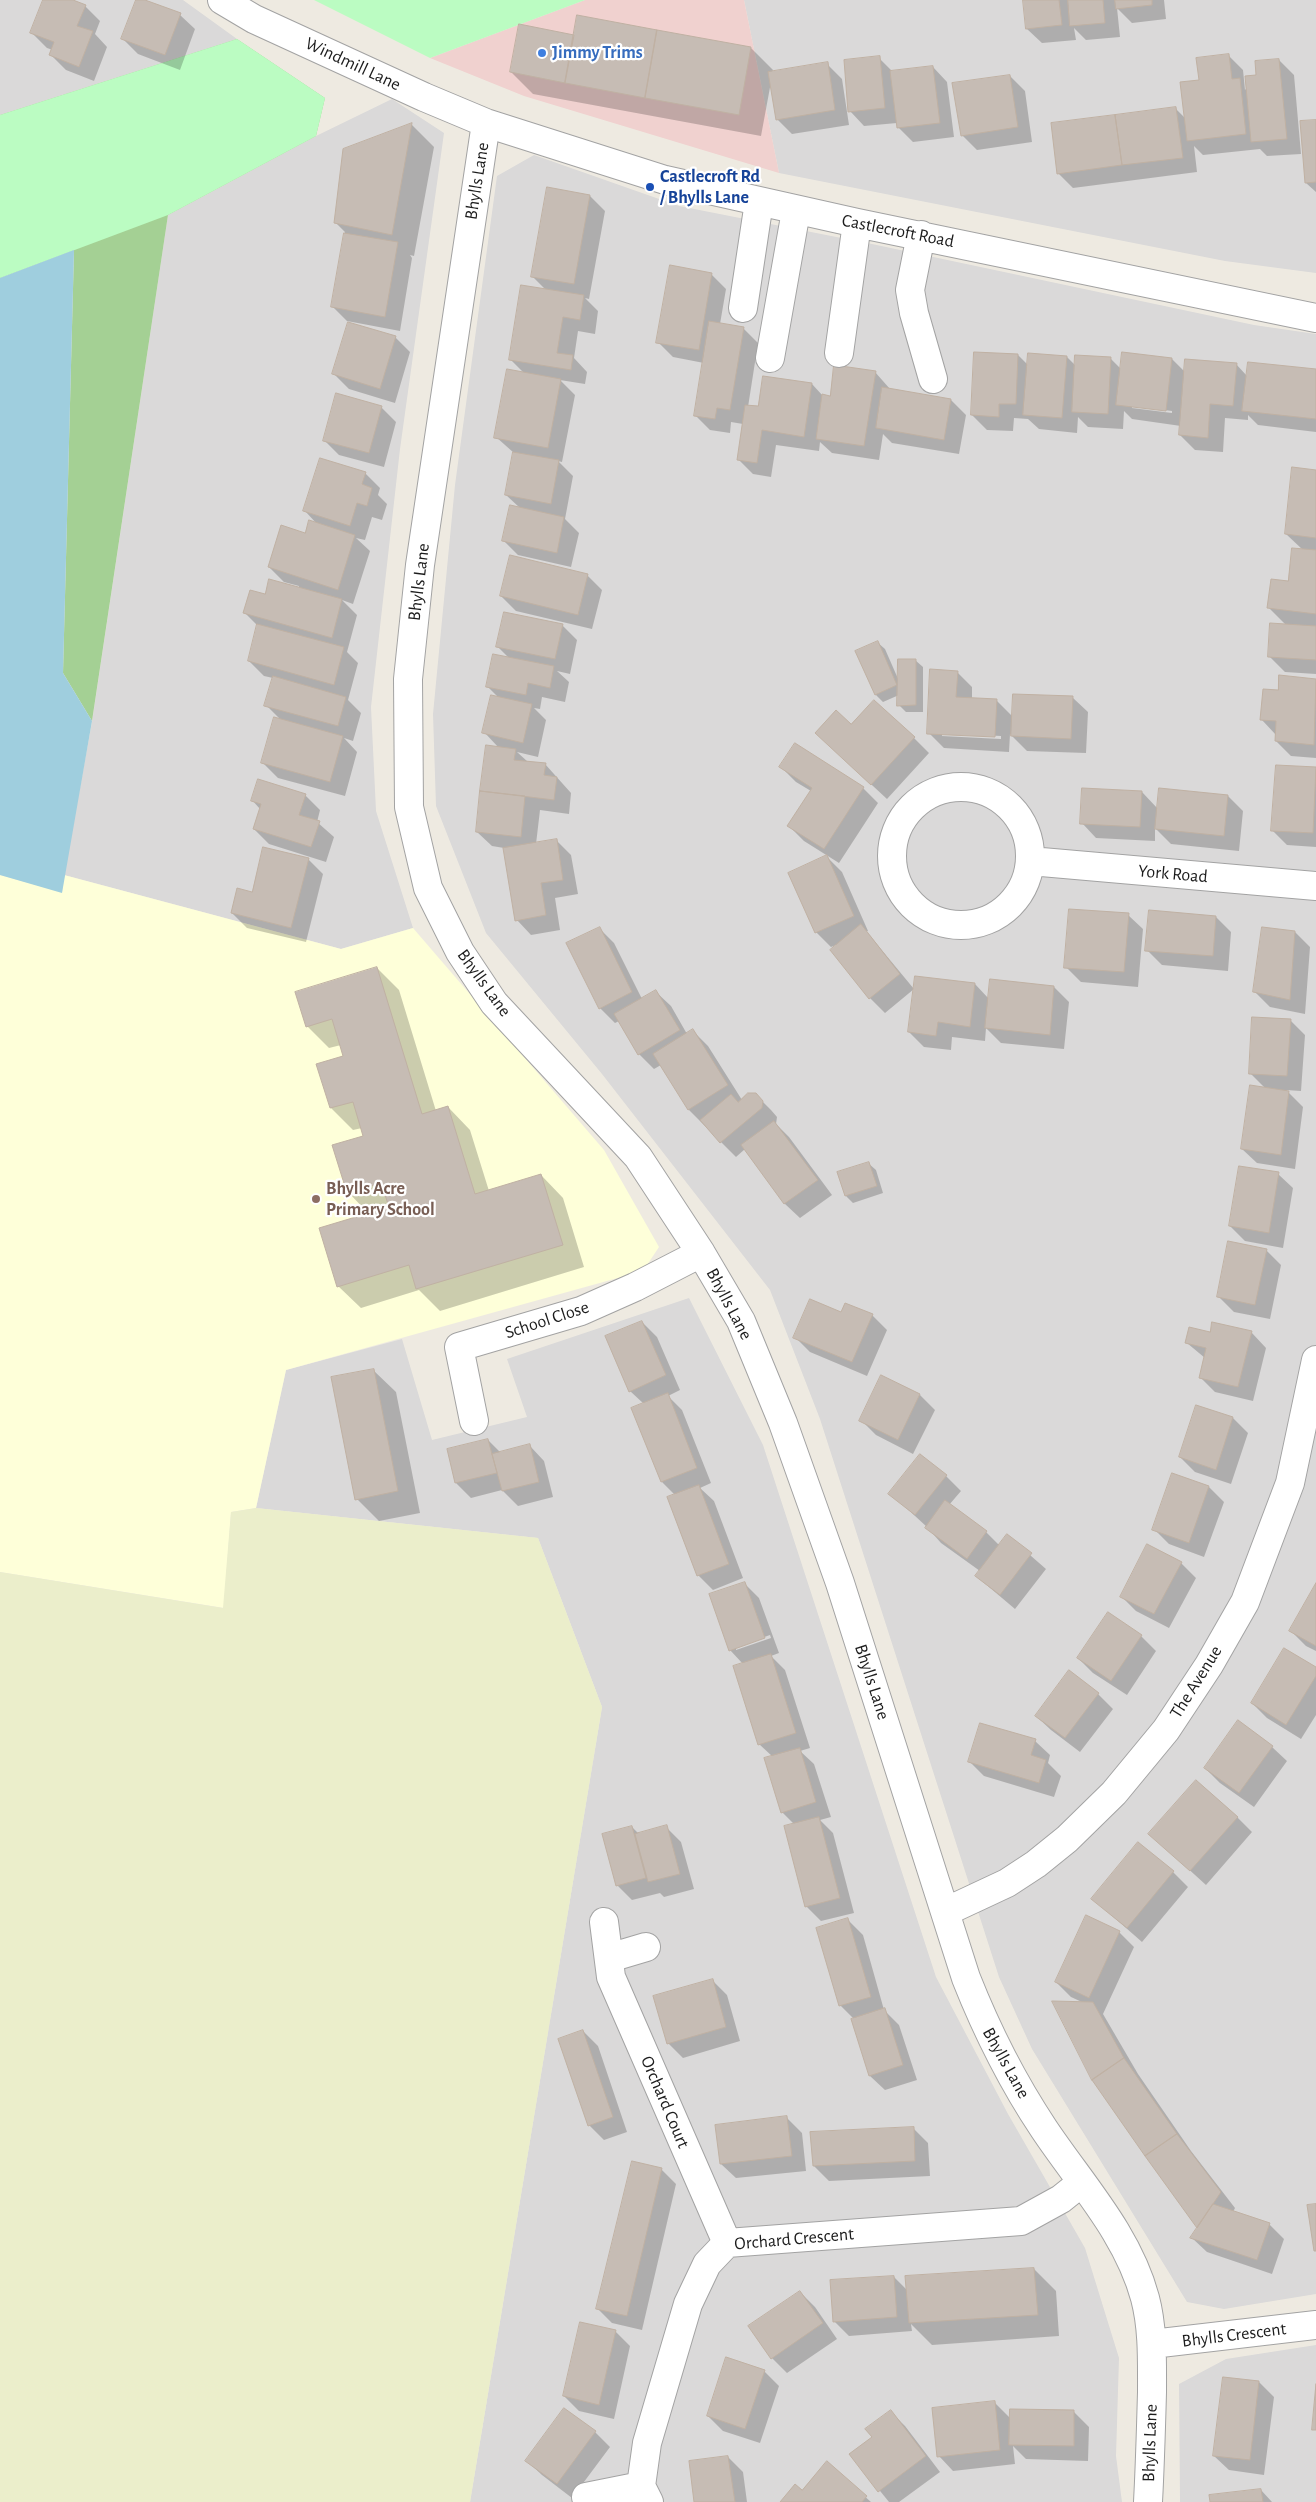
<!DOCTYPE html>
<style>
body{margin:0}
canvas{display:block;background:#eeeae1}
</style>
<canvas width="1316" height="2502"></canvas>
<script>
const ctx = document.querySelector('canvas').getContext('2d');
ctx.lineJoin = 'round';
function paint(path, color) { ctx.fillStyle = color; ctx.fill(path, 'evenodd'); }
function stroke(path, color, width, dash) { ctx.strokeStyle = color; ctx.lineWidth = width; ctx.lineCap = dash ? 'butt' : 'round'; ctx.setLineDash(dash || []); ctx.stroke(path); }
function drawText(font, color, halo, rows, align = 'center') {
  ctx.font = font + ' "Alegreya Sans",sans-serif'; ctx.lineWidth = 4.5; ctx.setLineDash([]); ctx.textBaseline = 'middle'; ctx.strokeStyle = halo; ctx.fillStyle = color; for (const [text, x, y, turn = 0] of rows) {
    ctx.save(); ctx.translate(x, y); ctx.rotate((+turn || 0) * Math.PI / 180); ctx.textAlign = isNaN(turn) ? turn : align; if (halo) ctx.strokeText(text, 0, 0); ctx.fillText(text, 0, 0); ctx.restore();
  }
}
const residential = new Path2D(`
 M0 0H183L237 39 0 115Z
 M744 0H1316V273L1225 261 779 173Z
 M392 99 444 133 400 449 371 707 376 811 413 928 341 949 64 875 92 722 168 215 316 136Z
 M534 155 679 206 872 244 1254 325 1316 334V2294L1224 2309 1187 2302 1032 2049 999 1977 820 1419 770 1290 602 1074 486 933 436 806 433 714 455 485 497 176Z
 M689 1298 763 1445 936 1977 1008 2114 1085 2248 1119 2358 1116 2456 1122 2502H470L602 1707 538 1538 256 1508 286 1370 402 1339 432 1440 527 1417 507 1359Z
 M1316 2345V2502H1180L1179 2384 1226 2359Z`);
const commercial = new Path2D(`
 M585 0H744L779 173 524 96 430 58Z`);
const education = new Path2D(`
 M0 875 62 892 64 875 341 949 413 928 604 1150 659 1247 643 1271 286 1370 256 1508 231 1512 224 1608 0 1572Z`);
const farmland = new Path2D(`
 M256 1508 538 1538 602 1707 470 2502H0V1572L223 1608 231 1512Z`);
const forest = new Path2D(`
 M237 39 325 98 316 136 168 215 92 721 63 673 74 250 0 278V115Z`);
const park = new Path2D(`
 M314 0H585L430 58Z
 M237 39 325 98 316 136 168 215 0 278V115Z`);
const water = new Path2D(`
 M74 250 63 673 92 721 62 893 0 875V278Z`);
const shadow = new Path2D(`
 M45 0H69L85 6 100 21 95 34 107 47 94 81 66 70 51 55 53 50 47 48 32 33Z
 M137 0 180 15 195 29 180 70 138 54 123 39Z
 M1024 0H1164L1166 19 1132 23 1117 8 1120 37 1086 40 1074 28 1076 40 1042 43 1027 29Z
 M575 36 751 48 773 70 772 73 827 64 842 79 849 125 792 134 777 119 771 82 761 136 533 94 511 72Z
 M1228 55 1243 70 1245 90 1257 76 1279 60 1294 75 1301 154 1267 156 1260 149 1203 155 1194 146 1197 172 1073 188 1058 173 1176 109 1186 119 1200 81Z
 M879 58 893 72 933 67 947 82 954 137 913 142 898 127 897 123 864 126 850 111Z
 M1010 76 1025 91 1032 142 977 150 962 135Z
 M1316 121V192L1306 183Z
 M412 125 434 147 414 256 410 255 412 258 400 331 347 321 332 306 345 232 336 223 344 150Z
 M548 189 590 196 605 211 589 299 585 298 598 311 595 334 578 331 574 358 587 372 585 384 560 380 575 395 562 462 558 461 573 476 565 519 579 533 571 567 518 555 503 540 520 508 506 495 514 453 496 437 524 373 510 359 547 291 533 277Z
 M711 274 726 289 720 324 743 328 758 343 748 407 759 408 812 384 823 396 831 397 875 372 890 389 951 400 966 415 959 454 892 443 883 434 879 460 832 453 820 442 819 451 776 445 771 477 753 474 738 459 743 424 731 422 730 433 710 430 695 415 704 363 673 357 658 342Z
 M395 337 410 352 395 403 349 389 334 374Z
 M1018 355 1028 365 1067 357 1076 366 1111 359 1121 369 1172 359 1185 372 1236 364 1247 376 1316 370V432L1258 425 1248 415V420L1225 418 1223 452 1195 450 1180 435 1181 426 1132 419 1124 411 1123 429 1088 427 1078 417 1077 433 1039 429 1028 419 1014 418 1013 431 987 430 972 415ZM1132 406 1172 411V413L1132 408Z
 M381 407 396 422 384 467 339 455 324 440Z
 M1316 471V674L1285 672 1270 657 1286 625 1269 608 1289 582 1303 550 1286 534Z
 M365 473 380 488 378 495 387 504 382 520 372 517 365 540 356 538 370 551 353 604 342 600 357 615 347 652 358 663 348 700 361 713 353 741 344 738 357 752 345 796 278 778 263 763 280 719 266 705 273 678 264 676 249 661 258 626 245 613 266 596 299 589V586L284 582 269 567 317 524 305 511Z
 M587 575 602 590 592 629 516 611 501 596Z
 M562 625 577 640 570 674 557 671 569 682 565 702 542 697 540 709 534 708 546 720 538 757 517 752 528 762 545 764 571 793 569 814 540 810 536 844 556 840 571 855 578 894 555 898 560 930 531 935 517 920 504 848 492 846 477 832 499 748 484 732 499 698 488 687 510 659 498 647Z
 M877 642 885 649 899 681 915 660 923 667V712H906L899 705V695L883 702 876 695 857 652Z
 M957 672 972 687V699L996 700 1013 717 1073 698 1088 712 1086 753 1027 751 1010 734 1009 752 944 748 929 733ZM942 733 1001 736V739L942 736Z
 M1280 677 1316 680V758L1291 756 1276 741V735L1262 720 1279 691Z
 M914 738 929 753 887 799 831 747Z
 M1277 766 1316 769V847L1287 845 1272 830Z
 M781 767 863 788 878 803 839 863 804 841 789 826 811 791 796 782Z
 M1142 792 1158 809 1228 796 1243 811 1239 851 1171 844 1155 828V841L1096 838 1082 823Z
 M305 795 320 810 317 822 334 837 326 862 269 844 254 829 260 809 252 800Z
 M827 857 842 872 868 931H866L914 989 885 1013 870 998 836 945 831 947 816 932Z
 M308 859 323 874 306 942 247 928 232 913 253 893Z
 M1128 915 1143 929 1138 987 1081 982 1066 967Z
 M1216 917 1231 932 1228 971 1162 965 1147 950Z
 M599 928 614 943 642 999 656 992 671 1006 687 1034 693 1031 708 1046 742 1100 756 1095 771 1110 777 1117 776 1124 789 1137 832 1195 800 1218 785 1204 745 1149 736 1157 689 1110 661 1065 654 1069 639 1054 619 1021 615 1023 600 1008Z
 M1295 932 1310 947 1305 1014 1270 1007 1255 992Z
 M377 968 399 990 436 1111 448 1107 470 1130 489 1191 541 1175 563 1198 584 1267 440 1311 419 1290 361 1308 338 1286 369 1214 348 1192 365 1136 362 1128 353 1130 331 1108 318 1065 345 1057 341 1045 329 1048 307 1026Z
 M975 984 989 999 1054 987 1069 1002 1064 1049 1001 1043 986 1028 985 1041 952 1037 951 1050 924 1047 909 1032Z
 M1290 1020 1305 1035 1301 1091 1286 1090 1303 1107 1295 1169 1257 1163 1242 1149 1266 1089 1250 1073Z
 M868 1163 876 1170 883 1193 853 1203 846 1196Z
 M1278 1174 1293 1188 1283 1248 1245 1241 1230 1226Z
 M1266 1250 1281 1265 1270 1319 1234 1312 1219 1297Z
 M841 1314 872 1315 887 1330 867 1376 810 1352 795 1337Z
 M642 1322 657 1337 680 1390 668 1396 682 1410 711 1483 700 1488 714 1501 743 1578 713 1590 698 1575 675 1495 662 1482 644 1404 630 1391Z
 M1252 1333 1266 1348 1253 1401 1215 1392 1200 1377 1205 1358 1187 1343 1211 1334Z
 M373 1370 396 1392 420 1513 379 1521 357 1499Z
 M882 1377 920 1395 935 1410 913 1454 876 1435 861 1420Z
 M1233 1418 1248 1433 1231 1484 1195 1472 1180 1457Z
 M488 1440 501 1453 530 1446 544 1461 553 1497 518 1506 502 1490 471 1498 456 1483 448 1450Z
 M946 1476 961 1491 949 1505 986 1532 999 1545 1007 1535 1046 1569 1015 1609 976 1576 980 1571 941 1543 927 1527 890 1493Z
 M1209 1487 1224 1502 1204 1557 1169 1544 1154 1529Z
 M1181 1563 1196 1578 1169 1628 1136 1611 1121 1596Z
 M744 1583 759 1598 779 1653 771 1656 785 1670 810 1748 800 1751 814 1764 831 1817 820 1820 833 1833 854 1913 821 1921 806 1906 794 1824 782 1812 773 1757 759 1744 743 1664 730 1650ZM770 1635 771 1638 736 1650V1647Z
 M1316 1585V1651L1306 1646 1291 1631Z
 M1108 1613 1141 1636 1156 1651 1127 1695 1093 1673 1078 1658Z
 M1316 1669V1715L1301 1739 1267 1718 1252 1703Z
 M1098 1694 1113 1709 1080 1752 1051 1730 1036 1716Z
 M1035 1741 1050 1755 1048 1763 1061 1776 1054 1797 984 1776 969 1761Z
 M1272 1747 1287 1761 1254 1807 1220 1783 1205 1768Z
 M1237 1817 1252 1832 1206 1885 1150 1834Z
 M632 1827 639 1834 666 1827 681 1842 694 1889 664 1897 660 1893 632 1900 617 1885Z
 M1173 1872 1188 1887 1142 1942 1093 1899Z
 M848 1920 863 1935 884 2010 899 2025 917 2080 885 2090 870 2076 854 2019 840 2005Z
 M1119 1932 1134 1947 1103 2014 1138 2074 1191 2151 1235 2208 1233 2212 1269 2224 1284 2239 1272 2274 1207 2252 1192 2238 1198 2228 1084 2003 1071 1997 1056 1982Z
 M712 1980 727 1995 740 2041 683 2058 668 2043Z
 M583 2031 598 2046 627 2132 604 2140 589 2125Z
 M787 2118 802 2133 806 2171 736 2178 721 2164Z
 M913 2128 928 2143 930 2176 829 2181 814 2166Z
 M661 2169 676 2184 642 2330 612 2323 598 2309Z
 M1034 2269 1056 2291 1059 2336 932 2345 911 2324 912 2331 849 2336 834 2321 894 2277 908 2291Z
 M800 2292 815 2307 837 2339 787 2373 772 2358 750 2326Z
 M615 2331 630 2346 614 2419 579 2411 564 2396Z
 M764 2371 779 2386 760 2443 723 2431 708 2416Z
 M1259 2382 1274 2397 1264 2475 1229 2470 1214 2456Z
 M994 2402 1011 2419 1074 2412 1089 2427 1088 2461 1026 2459 1013 2446 1015 2464 953 2471 939 2456Z
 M890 2411 905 2426 940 2472 899 2502H889L851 2455 873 2437Z
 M595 2432 610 2447 572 2498 542 2475 527 2461Z
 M728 2457 743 2472 747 2502H696Z
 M827 2463 871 2502H781L802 2492Z
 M1261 2490 1272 2502H1211Z`);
const building = new Path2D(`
 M43 0H73L86 5 77 26 93 31 79 67 49 55 54 42 30 33Z
 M136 0H145L181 13 165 55 121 39Z
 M1023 0H1059L1062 25 1026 29Z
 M1068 0H1103L1105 23 1070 26Z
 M1115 0H1152V5L1116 9Z
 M577 15 657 30 645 98 565 83Z
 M519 24 574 35 565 83 510 72Z
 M657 30 751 47 739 115 645 98Z
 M1229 54 1232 79 1240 78 1246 134 1187 141 1180 82 1199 80 1196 58Z
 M880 56 885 108 848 112 844 60Z
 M1279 59 1287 139 1251 142 1245 76 1256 75 1255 61Z
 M828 62 835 110 776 120 768 72Z
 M933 66 940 123 897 128 890 71Z
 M1010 75 1018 127 961 136 952 83Z
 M1176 107 1183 158 1122 165 1115 115Z
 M1115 115 1122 165 1057 174 1051 123Z
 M1316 120V182L1305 183 1300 121Z
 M412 123 392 235 334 223 343 149Z
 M547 187 590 195 574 284 531 277Z
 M344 233 398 242 385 317 331 307Z
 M670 265 712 273 699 350 656 343Z
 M521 285 584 295 580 320 563 317 557 353 573 355 571 370 509 360Z
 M709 321 744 327 730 410 717 408 715 419 694 416Z
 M348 322 396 336 380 389 332 374Z
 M974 352 1018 354 1016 404H999V417L971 415Z
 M1122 352 1172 358 1166 411 1116 405Z
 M1028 353 1067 356 1062 418 1023 415Z
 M1075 355 1111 357 1108 414 1072 412Z
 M1185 359 1237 363 1233 406 1210 404 1208 438 1179 435Z
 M1248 362 1316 369V419L1242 411Z
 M834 365 876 371 864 446 816 439 822 394 830 396Z
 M507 369 561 379 548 448 494 438Z
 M763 376 812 383 804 437 762 430 757 463 737 460 745 405 758 406Z
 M882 387 951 399 944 440 876 428Z
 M336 393 382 406 369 453 323 441Z
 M513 452 559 460 551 504 505 495Z
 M320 458 366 472 362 484 372 488 367 506 357 503 350 526 303 511Z
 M1292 467 1316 470V538L1285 534Z
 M510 505 564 517 557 553 502 541Z
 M309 520 355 535 338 590 268 567 281 525 305 533Z
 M1292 548 1316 550V614L1267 608 1271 579 1288 581Z
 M510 555 588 574 578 615 500 596Z
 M269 579 342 599 332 638 243 613 250 590 265 594Z
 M504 612 563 624 555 659 496 647Z
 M1270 623 1316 626V660L1268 657Z
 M257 624 344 647 334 685 248 661Z
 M878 641 897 685 875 695 855 651Z
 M493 654 554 666 550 688 528 683 526 695 486 687Z
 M898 659H916V705L897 706Z
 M930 669 958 671 956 697 997 699 995 737 927 734Z
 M1279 675 1316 679 1314 745 1275 741 1276 721 1260 720 1263 689 1278 690Z
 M273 676 346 697 338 726 264 706Z
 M1013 694 1073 696 1071 739 1011 736Z
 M491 695 532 704 523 743 482 733Z
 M874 700 915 737 871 785 815 733 836 710 851 724Z
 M274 717 343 736 330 782 261 763Z
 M795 743 864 787 824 849 787 826 812 788 779 767Z
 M486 745 516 749 514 760 546 763 544 775 557 777 554 800 480 791Z
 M1276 765 1316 767 1313 833 1271 831Z
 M258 779 306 794 299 815 320 821 311 847 253 829 261 804 251 801Z
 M1082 788 1142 791 1140 827 1080 824Z
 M1159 788 1228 795 1224 836 1155 829Z
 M480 791 525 796 521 837 476 832Z
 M557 839 563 880 541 883 546 915 515 921 503 848Z
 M263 847 309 858 291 928 231 913 237 888 252 892Z
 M827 855 854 916 815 933 788 873Z
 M1069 909 1129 913 1124 972 1064 968Z
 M1149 910 1216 916 1213 956 1145 951Z
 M861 924 900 974 869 999 830 950Z
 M600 927 632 992 599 1009 566 943Z
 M1262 927 1295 931 1290 1000 1253 992Z
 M377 967 422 1114 448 1106 475 1194 541 1174 563 1245 416 1289 409 1265 337 1287 319 1228 389 1207 381 1183 347 1193 332 1145 363 1136 353 1102 330 1108 316 1064 343 1056 332 1019 306 1027 295 992Z
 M915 976 975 983 970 1027 938 1022 936 1036 908 1032Z
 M990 979 1054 986 1050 1035 985 1028Z
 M656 990 680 1030 638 1055 614 1014Z
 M1252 1017 1291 1019 1287 1076 1249 1074Z
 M693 1029 728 1085 688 1110 653 1054Z
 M1250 1085 1289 1091 1281 1155 1241 1149Z
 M748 1093H756L763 1101 762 1108 720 1143 700 1120 731 1094 738 1102Z
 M774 1121 818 1180 784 1204 741 1145Z
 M869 1162 877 1186 845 1196 837 1172Z
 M1239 1166 1279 1172 1269 1233 1229 1226Z
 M1228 1241 1267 1249 1255 1305 1217 1297Z
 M810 1299 841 1312 845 1303 873 1314 852 1362 793 1338Z
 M642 1321 666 1375 629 1392 605 1336Z
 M1212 1322 1252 1331 1238 1387 1199 1378 1206 1348 1185 1343 1189 1327 1210 1332Z
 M374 1369 398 1491 355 1500 331 1377Z
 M881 1375 920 1394 898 1440 859 1421Z
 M668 1393 697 1468 661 1482 631 1408Z
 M1196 1405 1233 1417 1216 1470 1179 1457Z
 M488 1439 497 1473 455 1483 447 1449Z
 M530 1444 539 1482 502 1491 492 1454Z
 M920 1454 947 1475 915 1515 888 1494Z
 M1172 1473 1209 1486 1189 1543 1152 1530Z
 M699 1485 729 1564 697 1576 667 1497Z
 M945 1500 987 1531 967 1559 925 1528Z
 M1007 1534 1032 1553 1000 1595 975 1576Z
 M1147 1544 1182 1562 1154 1614 1120 1597Z
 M745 1582 765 1638 729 1651 709 1594Z
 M1316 1583V1646L1289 1631Z
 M1108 1612 1142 1635 1111 1681 1077 1658Z
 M1284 1648 1316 1667V1676L1286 1725 1251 1703Z
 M771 1654 796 1733 758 1745 733 1666Z
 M1069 1670 1099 1693 1065 1738 1035 1716Z
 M1238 1720 1273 1746 1239 1793 1204 1768Z
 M980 1723 1036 1739 1031 1755 1046 1760 1039 1783 968 1762Z
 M800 1748 816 1802 781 1813 764 1758Z
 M1196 1780 1238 1817 1190 1871 1148 1834Z
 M819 1817 840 1898 805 1907 784 1826Z
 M667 1825 680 1874 648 1882 635 1834Z
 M632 1826 646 1878 616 1886 602 1834Z
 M1138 1842 1174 1871 1127 1928 1091 1899Z
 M1086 1915 1120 1931 1089 1998 1055 1982Z
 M848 1918 871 1997 839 2006 816 1928Z
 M713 1979 726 2027 667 2044 653 1996Z
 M1052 2001 1093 2002 1124 2058 1092 2080Z
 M885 2008 903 2065 869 2076 851 2019Z
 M583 2030 613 2117 588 2126 558 2039Z
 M1124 2058 1177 2134 1145 2156 1092 2080Z
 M787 2116 792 2156 720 2164 715 2125Z
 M914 2127 915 2161 813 2166 810 2132Z
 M1177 2134 1221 2192 1197 2228 1145 2156Z
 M632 2161 662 2168 627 2316 596 2309Z
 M1213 2204 1270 2223 1257 2260 1190 2238Z
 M1316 2204V2251H1314L1307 2205Z
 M1034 2268 1038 2315 909 2323 905 2276Z
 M894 2276 897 2317 833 2322 830 2280Z
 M800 2291 823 2323 771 2359 748 2326Z
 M580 2322 616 2330 599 2405 563 2396Z
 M726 2357 765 2370 745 2429 707 2416Z
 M1223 2377 1259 2381 1250 2460 1213 2456Z
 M1316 2384V2430H1312Z
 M995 2401 1000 2450 937 2457 932 2408Z
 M564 2408 596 2431 557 2484 525 2461Z
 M1010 2409 1074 2410V2446L1009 2445Z
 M891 2410 926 2456 878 2492 849 2454 872 2437 865 2429Z
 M728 2456 735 2502H694L689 2461Z
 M827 2461 867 2496 862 2502H780L795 2484 802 2490Z
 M1261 2489 1263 2502H1210L1209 2495Z`);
const minor = new Path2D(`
 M222 0 254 19 424 97 486 123 665 180 857 223 1316 318
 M486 123 420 565 408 679 409 807 428 888 460 952 494 1003 638 1157 701 1253 741 1321 783 1423 840 1583 966 1978C987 2031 1012 2081 1044 2129 1080 2183 1128 2234 1145 2298 1153 2328 1152 2361 1152 2392 1151 2429 1150 2465 1148 2502
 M921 235 910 290 914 313 933 379
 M743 308 759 202
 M839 353 857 223
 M770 358 796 211
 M892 856a69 69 0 1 1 138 0a69 69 0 1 1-138 0Z
 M1030 861 1316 886
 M474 1421 459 1347 581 1311 635 1287 701 1253
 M945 1912 1007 1883 1036 1864 1067 1839 1114 1793 1166 1730 1209 1665 1245 1602 1290 1483 1316 1360
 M604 1922 611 1977 727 2243
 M609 1958 646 1947
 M1152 2344 1316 2325
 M586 2497 641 2486
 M649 2502 641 2486 647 2443 688 2304 707 2264 727 2243 1021 2221 1061 2199 1081 2183`);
const markers = [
 [542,53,5,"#3f7fe0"],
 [650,187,5,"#1a4fb4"],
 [316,1199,5,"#8d6e63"]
];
const shopNames = [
 ["Jimmy Trims",552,53]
];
const streetNames = [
 ["Windmill Lane",353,64,25],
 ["Bhylls Lane",477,181,-81],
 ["Castlecroft Road",898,231,11],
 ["Bhylls Lane",419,582,-83],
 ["York Road",1173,874,5],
 ["Bhylls Lane",484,983,54],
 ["Bhylls Lane",729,1304,62],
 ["School Close",547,1320,-18],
 ["Bhylls Lane",872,1682,72],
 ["The Avenue",1196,1682,-58],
 ["Bhylls Lane",1006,2063,61],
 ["Orchard Court",665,2102,67],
 ["Orchard Crescent",794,2239,-5],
 ["Bhylls Crescent",1234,2335,-7],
 ["Bhylls Lane",1150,2443,-88]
];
const transitNames = [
 ["Castlecroft Rd",660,177],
 ["/ Bhylls Lane",660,198]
];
const educationNames = [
 ["Bhylls Acre",326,1189],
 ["Primary School",326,1210]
];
paint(residential, '#dad9d9');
paint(commercial, '#f0d1cf');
paint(education, '#feffd9');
paint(farmland, '#ebeecb');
paint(forest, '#a4d094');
paint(park, '#bbfcc2');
paint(water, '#9fcede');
paint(shadow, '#0003');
paint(building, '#c6bcb4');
stroke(building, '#c0b1a3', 1);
stroke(minor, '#a3a3a3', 30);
stroke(minor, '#fff', 28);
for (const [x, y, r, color] of markers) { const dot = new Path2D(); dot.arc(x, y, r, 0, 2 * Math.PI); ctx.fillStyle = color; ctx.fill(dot); stroke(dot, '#fff', 2); }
drawText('bold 18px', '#366cbe', '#fff', shopNames, 'left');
drawText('18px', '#1c1c1c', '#fff', streetNames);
drawText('bold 18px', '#164399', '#fff', transitNames, 'left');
drawText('bold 18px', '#785e54', '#fff', educationNames, 'left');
</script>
